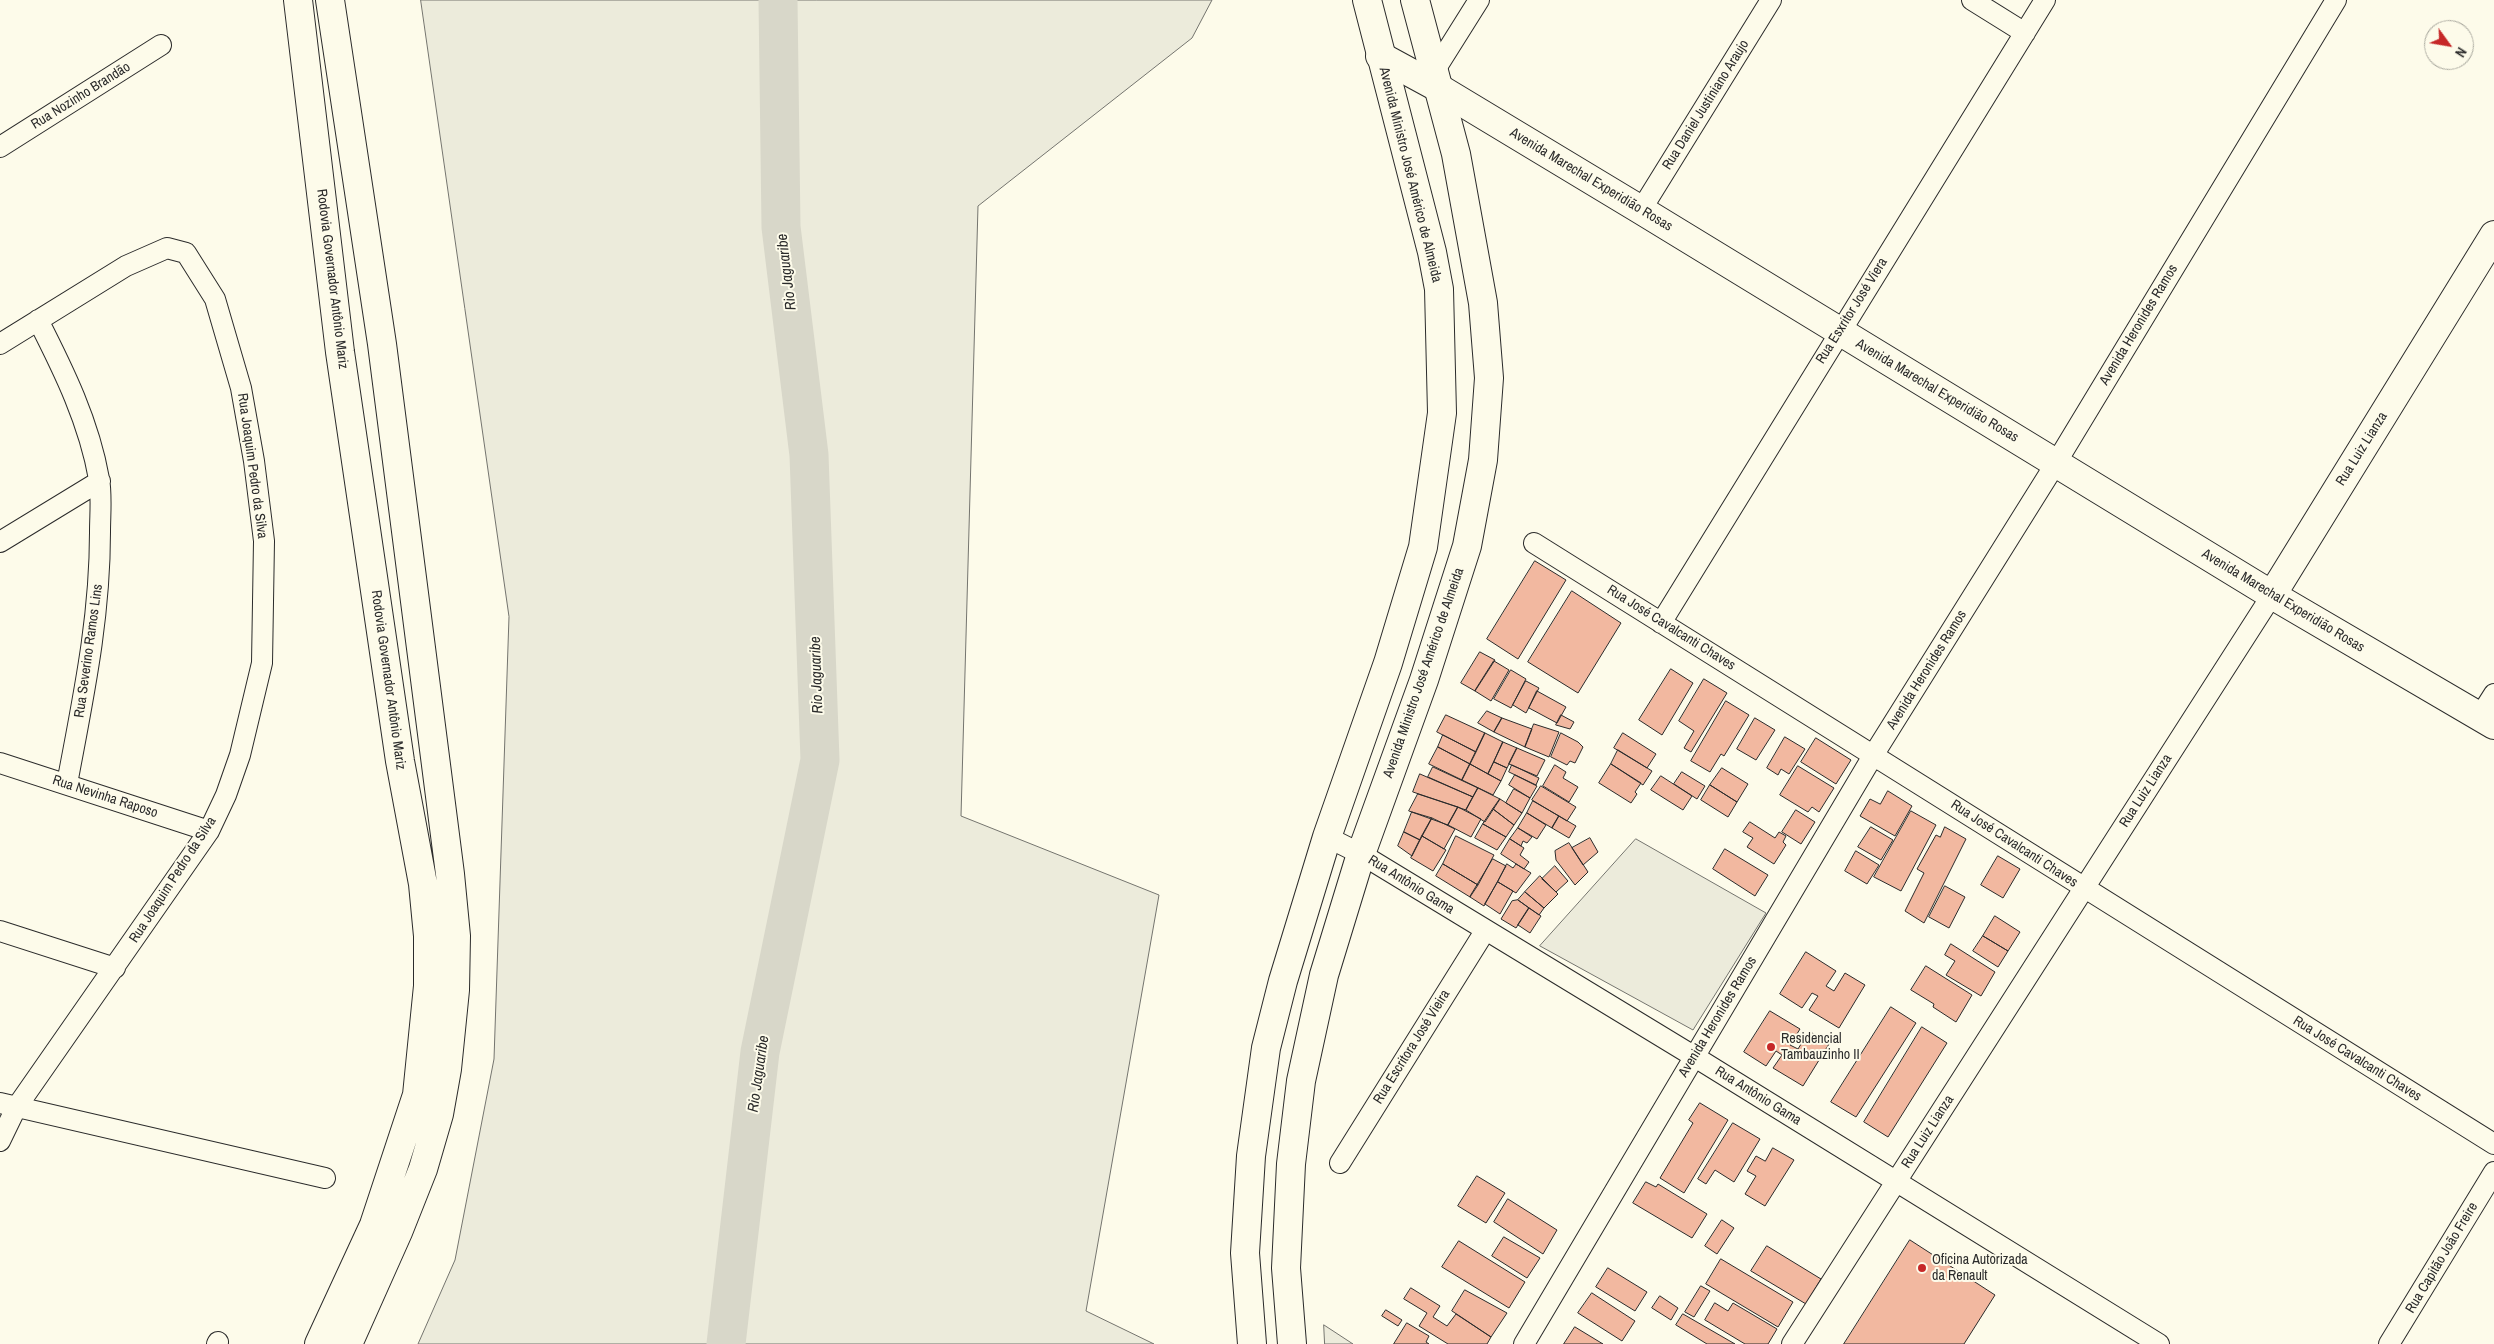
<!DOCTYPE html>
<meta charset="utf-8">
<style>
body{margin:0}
#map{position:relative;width:2494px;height:1344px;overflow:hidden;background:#fdfbea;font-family:"Archivo Narrow",sans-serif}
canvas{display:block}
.north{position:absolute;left:2424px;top:20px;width:50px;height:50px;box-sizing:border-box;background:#fdfbea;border:1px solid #a9a89e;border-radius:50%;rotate:122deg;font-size:14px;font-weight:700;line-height:20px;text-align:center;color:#2b2b2b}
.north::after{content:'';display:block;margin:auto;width:18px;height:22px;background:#c62828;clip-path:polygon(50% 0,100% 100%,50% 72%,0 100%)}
</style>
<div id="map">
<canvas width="2494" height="1344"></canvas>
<div class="north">N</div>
</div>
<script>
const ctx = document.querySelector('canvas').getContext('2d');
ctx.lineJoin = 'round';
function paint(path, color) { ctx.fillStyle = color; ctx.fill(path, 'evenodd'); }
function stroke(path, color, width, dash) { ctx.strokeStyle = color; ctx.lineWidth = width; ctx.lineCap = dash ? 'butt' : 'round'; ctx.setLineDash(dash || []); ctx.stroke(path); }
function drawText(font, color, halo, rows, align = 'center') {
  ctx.font = font + ' "Archivo Narrow",sans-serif'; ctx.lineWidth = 4; ctx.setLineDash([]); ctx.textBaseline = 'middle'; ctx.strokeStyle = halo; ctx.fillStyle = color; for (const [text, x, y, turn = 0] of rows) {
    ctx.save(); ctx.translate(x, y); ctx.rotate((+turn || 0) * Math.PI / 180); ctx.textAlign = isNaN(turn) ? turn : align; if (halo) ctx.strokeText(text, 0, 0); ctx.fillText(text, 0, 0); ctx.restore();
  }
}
const green = new Path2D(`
 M421 0H1212L1192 38 978 206 961 816 1159 895 1086 1311 1154 1344H418L455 1260 494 1059 509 617Z
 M1636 839 1766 913 1693 1030 1540 946Z
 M1324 1325 1353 1344H1325Z`);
const river = new Path2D(`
 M726 1344 760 1052 820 760 809 455 781 227 778 0`);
const building = new Path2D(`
 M1535 561 1566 580 1518 659 1487 639Z
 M1572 591 1621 623 1578 693 1528 662Z
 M1480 652 1495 660 1475 691 1461 683Z
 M1494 661 1509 670 1491 701 1475 691Z
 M1671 669 1693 683 1662 735 1639 720Z
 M1511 670 1526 679 1511 708 1494 699Z
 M1704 679 1727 693 1691 752 1684 748 1694 731 1679 721Z
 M1526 681 1539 688 1526 713 1513 705Z
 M1537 691 1566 707 1557 723 1529 708Z
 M1726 701 1749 715 1724 756 1721 754 1710 772 1691 761Z
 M1487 711 1502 718 1494 732 1478 723Z
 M1446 715 1485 733 1476 752 1437 732Z
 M1561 715 1574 722 1570 729 1556 725Z
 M1502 718 1532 729 1525 747 1494 732Z
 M1755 718 1775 730 1756 760 1737 749Z
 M1534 724 1559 732 1549 757 1525 747Z
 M1485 733 1503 742 1488 774 1470 764Z
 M1561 733 1578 742 1583 747 1575 763 1570 761 1567 765 1551 757Z
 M1623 733 1656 754 1647 768 1614 748Z
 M1443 735 1476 752 1470 764 1438 747Z
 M1785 737 1805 749 1789 774 1781 769 1778 775 1767 768Z
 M1816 738 1851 760 1836 784 1801 762Z
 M1503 742 1517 748 1507 768 1494 762Z
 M1438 747 1470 764 1462 780 1429 764Z
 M1517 748 1545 760 1537 776 1509 764Z
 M1618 750 1652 771 1643 785 1611 764Z
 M1494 762 1507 768 1501 781 1488 774Z
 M1470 764 1501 781 1493 795 1462 780Z
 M1611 764 1641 783 1635 792 1637 794 1631 803 1599 783Z
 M1512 765 1539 778 1536 785 1509 772Z
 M1555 765 1566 772 1563 778 1578 787 1569 802 1543 786Z
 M1798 766 1834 788 1819 812 1812 807 1808 812 1780 795Z
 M1433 767 1478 788 1473 797 1428 777Z
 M1722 768 1748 784 1737 802 1710 785Z
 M1682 772 1705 786 1697 799 1674 784Z
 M1420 774 1473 797 1466 810 1413 792Z
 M1515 775 1537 786 1530 798 1509 785Z
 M1661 776 1692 796 1683 810 1651 790Z
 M1710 785 1737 802 1728 817 1701 800Z
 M1541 786 1576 807 1567 821 1532 800Z
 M1478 788 1500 799 1485 822 1466 810Z
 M1514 789 1530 798 1522 813 1506 803Z
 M1888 791 1912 806 1895 836 1860 816 1870 799 1880 804Z
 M1418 794 1458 807 1448 825 1409 811Z
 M1500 799 1522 813 1514 825 1493 809Z
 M1533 801 1559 816 1552 828 1527 813Z
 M1458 807 1481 819 1471 837 1448 825Z
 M1493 809 1514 825 1506 837 1483 824Z
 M1796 810 1815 822 1801 844 1782 832Z
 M1911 811 1936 825 1901 891 1874 877Z
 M1412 812 1432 818 1420 840 1404 832Z
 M1527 813 1546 825 1537 839 1518 828Z
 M1559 816 1576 826 1569 838 1552 828Z
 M1432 818 1455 829 1444 849 1422 836Z
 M1750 822 1775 838 1779 832 1786 836 1783 842 1786 845 1774 864 1747 847 1753 838 1743 832Z
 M1483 824 1506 837 1497 850 1475 838Z
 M1871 827 1893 840 1881 860 1858 847Z
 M1945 827 1966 839 1924 923 1905 911 1924 873 1917 869 1936 835 1940 837Z
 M1518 828 1532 837 1527 843 1523 841 1521 846 1510 839Z
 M1404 832 1420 840 1412 856 1398 846Z
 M1422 836 1446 850 1433 871 1411 858Z
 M1456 836 1494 855 1478 885 1443 864Z
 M1590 838 1598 852 1583 865 1572 848Z
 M1510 839 1524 848 1520 855 1529 862 1524 869 1501 854Z
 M1569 843 1588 872 1575 885 1556 860 1555 851Z
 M1725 849 1768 875 1755 896 1713 869Z
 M1856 851 1879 865 1867 884 1845 871Z
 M1998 856 2020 869 2003 898 1981 885Z
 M1493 859 1506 866 1484 906 1470 897Z
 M1443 864 1478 885 1470 897 1436 876Z
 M1507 864 1513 868 1516 864 1531 873 1516 893 1498 882Z
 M1555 866 1568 881 1556 892 1542 879Z
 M1540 876 1558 894 1544 908 1525 892Z
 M1498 882 1513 891 1500 914 1485 904Z
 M1945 886 1965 897 1949 928 1929 917Z
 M1525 892 1544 908 1539 915 1518 900Z
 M1518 900 1529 908 1516 928 1501 919 1512 901Z
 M1529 908 1541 916 1530 933 1518 925Z
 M1995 916 2020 932 2008 951 1983 936Z
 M1983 936 2008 951 1998 967 1973 951Z
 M1951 944 1995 972 1981 996 1946 975 1955 961 1945 955Z
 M1806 952 1836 971 1826 986 1834 991 1845 973 1865 985 1839 1028 1809 1010 1818 996 1812 993 1802 1008 1780 994Z
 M1926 966 1972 995 1956 1022 1933 1007 1934 1004 1911 990Z
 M1891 1007 1916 1023 1856 1117 1831 1102Z
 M1770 1011 1800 1029 1790 1045 1798 1049 1809 1031 1829 1044 1803 1086 1773 1068 1782 1055 1776 1051 1766 1066 1744 1052Z
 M1922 1027 1947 1043 1888 1137 1864 1122Z
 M1700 1103 1728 1120 1684 1193 1660 1178 1693 1123 1689 1120Z
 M1733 1123 1760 1139 1734 1182 1715 1170 1706 1184 1698 1179Z
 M1773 1148 1794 1160 1765 1206 1745 1194 1756 1176 1747 1171 1756 1156 1765 1161Z
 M1477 1176 1505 1193 1486 1223 1458 1206Z
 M1646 1182 1656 1187 1658 1184 1707 1214 1692 1238 1633 1203Z
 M1508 1199 1557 1230 1543 1254 1494 1222Z
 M1722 1220 1734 1228 1717 1254 1705 1246Z
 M1504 1237 1540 1258 1527 1278 1492 1256Z
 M1910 1240 1995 1295 1964 1344H1844Z
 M1459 1241 1525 1282 1509 1308 1442 1267Z
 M1767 1246 1821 1279 1806 1304 1751 1271Z
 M1721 1259 1793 1302 1778 1327 1706 1284Z
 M1608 1268 1647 1292 1635 1311 1596 1287Z
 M1701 1286 1710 1291 1694 1317 1685 1312Z
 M1411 1288 1440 1306 1433 1317 1447 1326 1456 1314 1491 1337 1487 1344H1448L1419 1326 1427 1313 1404 1299Z
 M1465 1290 1507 1313 1491 1337 1452 1311Z
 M1592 1293 1635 1321 1622 1341 1578 1313Z
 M1660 1296 1678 1308 1671 1320 1652 1308Z
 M1715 1303 1728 1311 1733 1303 1777 1329 1768 1344H1745L1705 1320Z
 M1386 1310 1402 1320 1398 1326 1382 1316Z
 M1683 1314 1735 1344H1707L1676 1325Z
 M1407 1323 1429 1336 1426 1342 1429 1344H1394Z
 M1575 1327 1603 1344H1564Z`);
const street = new Path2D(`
 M1972 0 2025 33
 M1435 70 1479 0
 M0 147 161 45
 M1641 210 1771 0
 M38 320C64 371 89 422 99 479 102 495 100 515 100 532 100 620 83 698 67 784
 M0 344 126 266 167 248 186 253 215 299 241 388 254 461 264 541 262 663 240 755 226 795 209 831 16 1108 0 1141
 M0 542 100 481
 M1534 543 2494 1144
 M1661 623 2045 0
 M2480 716 2494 694
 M0 763 209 831
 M1327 837 1361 854 1695 1057 2159 1344
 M0 931 115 968
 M0 1103 325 1178
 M1340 1163 1485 931
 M217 1344 218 1342
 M1524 1344 1874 754 2056 463 2336 0
 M1792 1344 2272 595
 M2389 1344 2494 1172`);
const secondary = new Path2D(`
 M1380 56 1437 87 1641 210 2272 595 2494 725
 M2272 595 2494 235`);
const primary = new Path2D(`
 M1252 1344 1245 1253 1251 1156 1266 1048 1283 981 1327 837 1388 663 1423 547 1442 413 1439 289 1432 252 1367 0
 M1292 1344 1286 1268 1291 1164 1301 1081 1324 975 1361 854 1424 680 1467 546 1483 460 1489 378 1483 303 1456 154 1415 0`);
const highway = new Path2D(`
 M298 0 340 352 400 761 423 884 428 936V986L417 1095 374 1225 319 1344
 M330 0 382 344 450 874 456 936 455 990 447 1069 439 1114 423 1169 398 1232 348 1344`);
const markers = [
 [1771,1047,5,"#c62828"],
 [1922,1268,5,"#c62828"]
];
const streetNames = [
 ["Rua Nozinho Brandão",81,96,-32],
 ["Rua Daniel Justiniano Araujo",1706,105,-58],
 ["Avenida Ministro José Américo de Almeida",1410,175,76],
 ["Avenida Marechal Experidião Rosas",1591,180,31],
 ["Rodovia Governador Antônio Mariz",332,279,83],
 ["Rua Esxritor José Viera",1852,311,-58],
 ["Avenida Heronides Ramos",2139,325,-59],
 ["Avenida Marechal Experidião Rosas",1937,391,31],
 ["Rua Luiz Lianza",2362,449,-58],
 ["Rua Joaquim Pedro da Silva",252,466,82],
 ["Avenida Marechal Experidião Rosas",2283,601,31],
 ["Rua José Cavalcanti Chaves",1671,628,32],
 ["Rua Severino Ramos Lins",89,651,-82],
 ["Avenida Heronides Ramos",1927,670,-58],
 ["Avenida Ministro José Américo de Almeida",1424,673,-71],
 ["Rodovia Governador Antônio Mariz",388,680,82],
 ["Rua Luiz Lianza",2146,791,-57],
 ["Rua Nevinha Raposo",105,797,18],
 ["Rua José Cavalcanti Chaves",2014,844,33],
 ["Rua Joaquim Pedro da Silva",173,880,-57],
 ["Rua Antônio Gama",1411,885,32],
 ["Avenida Heronides Ramos",1718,1017,-59],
 ["Rua Escritora José Vieira",1412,1047,-58],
 ["Rua José Cavalcanti Chaves",2357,1059,32],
 ["Rua Antônio Gama",1758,1096,32],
 ["Rua Luiz Lianza",1928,1132,-57],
 ["Rua Capitão João Freire",2442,1258,-59]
];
const poiNames = [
 ["Residencial",1781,1039],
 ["Tambauzinho II",1781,1055],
 ["Oficina Autorizada",1932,1260],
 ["da Renault",1932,1276]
];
const waterNames = [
 ["Rio Jaguaribe",787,272,-97],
 ["Rio Jaguaribe",817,675,-92],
 ["Rio Jaguaribe",759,1074,-82]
];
paint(green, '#ecebdb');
stroke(green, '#74746e', 1);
stroke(river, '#d8d7c9', 39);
paint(building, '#f2b8a0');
stroke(building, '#2b2b2b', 1);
stroke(street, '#2b2b2b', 22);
stroke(secondary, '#2b2b2b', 30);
stroke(primary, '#2b2b2b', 30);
stroke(highway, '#2b2b2b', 30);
stroke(street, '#fdfbea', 20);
stroke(secondary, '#fdfbea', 28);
stroke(primary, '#fdfbea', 28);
stroke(highway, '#fdfbea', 28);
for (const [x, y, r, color] of markers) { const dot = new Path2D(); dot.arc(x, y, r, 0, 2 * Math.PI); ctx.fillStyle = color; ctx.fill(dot); stroke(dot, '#fdfbea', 2); }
drawText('14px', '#2b2b2b', '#fdfbea', streetNames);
drawText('14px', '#2b2b2b', '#fdfbea', poiNames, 'left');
drawText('italic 15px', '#2b2b2b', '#fdfbea', waterNames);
</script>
